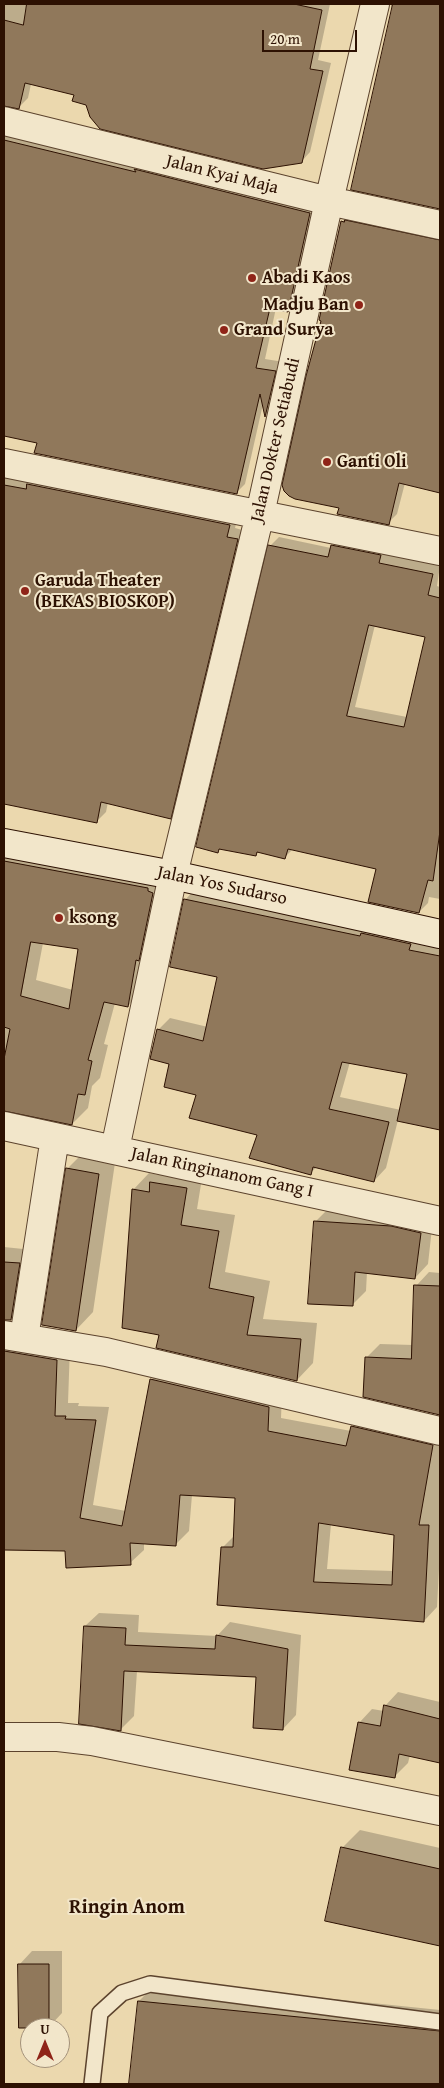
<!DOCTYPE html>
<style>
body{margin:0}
#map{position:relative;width:444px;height:2088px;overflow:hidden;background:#ebd8ae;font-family:"Gentium Book Plus",serif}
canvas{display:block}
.frame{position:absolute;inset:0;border:5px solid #2d1102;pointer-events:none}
.north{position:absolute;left:20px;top:2018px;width:50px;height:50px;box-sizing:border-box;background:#f2e6ca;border:1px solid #a3917a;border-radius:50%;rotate:0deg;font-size:14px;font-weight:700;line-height:20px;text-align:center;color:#2d1102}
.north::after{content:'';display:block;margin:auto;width:18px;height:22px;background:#8f2418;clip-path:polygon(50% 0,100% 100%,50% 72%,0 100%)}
.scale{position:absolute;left:262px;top:30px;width:95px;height:22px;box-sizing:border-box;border:2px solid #2d1102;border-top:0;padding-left:6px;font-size:15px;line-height:18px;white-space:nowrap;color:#2d1102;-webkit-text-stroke:4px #f2e6ca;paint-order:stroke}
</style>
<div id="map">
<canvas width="444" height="2088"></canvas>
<div class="frame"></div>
<div class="north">U</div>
<div class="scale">20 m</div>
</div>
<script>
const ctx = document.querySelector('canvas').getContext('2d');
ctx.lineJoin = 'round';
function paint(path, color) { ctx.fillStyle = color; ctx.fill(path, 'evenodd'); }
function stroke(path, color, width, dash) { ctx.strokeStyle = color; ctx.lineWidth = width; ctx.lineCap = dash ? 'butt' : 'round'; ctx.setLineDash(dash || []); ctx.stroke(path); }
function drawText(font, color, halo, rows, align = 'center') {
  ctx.font = font + ' "Gentium Book Plus",serif'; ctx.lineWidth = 4; ctx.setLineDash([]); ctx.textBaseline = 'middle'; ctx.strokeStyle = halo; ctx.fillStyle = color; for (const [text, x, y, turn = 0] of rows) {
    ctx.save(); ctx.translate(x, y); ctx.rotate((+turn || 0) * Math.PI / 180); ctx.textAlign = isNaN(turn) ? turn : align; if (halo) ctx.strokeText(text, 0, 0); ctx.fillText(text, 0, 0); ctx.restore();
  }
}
const shadow = new Path2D(`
 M4 4H330L318 60 331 63 310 152 301 162 87 104 75 94 31 84 28 98 19 107 4 105Z
 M391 4H440V208L353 189 392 13Z
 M4 124 319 205 297 302 288 311 276 308 265 359 284 362 274 407 266 415 263 404 245 484 236 493 4 434Z
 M351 213 440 230V491L405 483 397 514 388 523 340 507 323 320 342 222Z
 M4 474 238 516 235 528 246 531 179 808 170 817 108 802 106 812 97 821 40 800 4 793Z
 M341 536 388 554 440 565 437 586 440 587V899L429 897 428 903 419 912 378 868 293 849 285 857 259 851 255 855 222 848 218 851 270 546 279 537 331 548ZM375 625 426 636 407 717 355 707Z
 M4 843 164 873 144 990 128 1006 115 1003 104 1044 108 1045 100 1078 92 1086 88 1108 72 1124 4 1110ZM43 943 80 948 73 990 36 980Z
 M197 887 440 942V1129L398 1120 386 1168 374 1181 317 1167 310 1173 259 1134 197 1094 171 1063 158 1030 170 1018 208 1027 219 976 185 900ZM350 1062 409 1073 401 1110 340 1097Z
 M85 1151 116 1156 93 1312 76 1330 67 1169Z
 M168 1166 203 1172 197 1209 235 1215 225 1272 270 1281 263 1319 317 1323 313 1363 297 1380 160 1334 133 1190 149 1173 159 1175Z
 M329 1208 433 1219 428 1264 415 1278 367 1272 366 1291 352 1305 316 1221Z
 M4 1247 33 1250 24 1305 10 1319H4Z
 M429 1272 440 1273V1414L364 1396 366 1358 380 1344 413 1345 416 1286Z
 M4 1328 70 1346 68 1403H79L78 1406 109 1407 93 1505 126 1511 152 1379 165 1366 282 1393 281 1418 351 1431 352 1427 366 1413 440 1431V1550L437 1607 424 1621 219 1604 222 1548 235 1535 236 1497 192 1495 189 1531 176 1544 144 1542V1550L130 1563 66 1550 4 1548ZM331 1524 396 1534 394 1571 327 1569Z
 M99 1613 139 1615 138 1632 217 1636 230 1622 301 1635 296 1715 283 1729 257 1676 137 1671 134 1716 121 1729 85 1626Z
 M398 1692 440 1702V1762L410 1755 408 1763 395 1776 359 1723 372 1709 384 1711 385 1706Z
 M360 1830 440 1848V1945L327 1920 342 1848Z
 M32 1951H62V2013L49 2027 19 1965Z
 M159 1981 440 2010V2084H131L139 2001Z`);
const building = new Path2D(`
 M27 4H294L322 10 310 69 323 71 302 163 263 169 100 129 90 117 86 105 72 101 74 95 25 83 19 109 4 106V20L23 25Z
 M393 4H440V209L351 190Z
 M4 140 136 172 134 169 310 213 288 312 270 308 256 368 276 371 265 417 260 394 237 494 34 453 37 443 4 436Z
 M345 220 440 240V493L399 483 389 525 337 514 339 508 295 499 289 496 284 491 282 485 306 376 321 321 319 320 341 221 344 222Z
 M27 484 230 525 227 537 238 539 171 819 101 802 97 823 4 804V485L26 489Z
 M268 545 328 557 331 545 381 555 379 563 433 574 428 595 440 598V831L433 881 428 880 419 913 368 902 376 869 288 849 285 859 257 852 256 856 219 849 218 853 196 847ZM369 625 425 637 404 727 347 716Z
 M4 861 148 888V891L153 893 139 961 136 960 128 1007 104 1002 88 1060 92 1061 85 1095 78 1094 72 1125 4 1111V1059L10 1029 4 1027ZM31 942 78 949 69 1009 21 996Z
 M184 899 360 936 361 933 411 944 409 950 440 956V1130L397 1121 407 1074 342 1062 329 1109 389 1122 374 1182 313 1167 311 1175 249 1158 257 1135 189 1118 196 1095 164 1087 169 1064 150 1059 157 1029 203 1041 217 977 170 967Z
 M66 1168 99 1174 76 1331 42 1325Z
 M150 1182 187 1188 181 1225 219 1231 209 1288 254 1297 247 1335 301 1339 297 1381 156 1348 159 1335 122 1328 132 1189 149 1192Z
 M314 1221 391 1226 421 1233 415 1279 355 1272 353 1306 308 1304Z
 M4 1262 20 1263 11 1320H4Z
 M414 1285 440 1286V1415L363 1397 365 1357 411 1359Z
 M4 1351 57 1360 55 1416H66L65 1419 96 1420 80 1518 122 1526 150 1379 269 1407 268 1431 346 1446 351 1426 433 1445 419 1525H429L424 1622 217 1605 221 1547H233L235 1498 180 1495 176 1546 130 1543 131 1565 66 1568 65 1551 4 1550ZM319 1523 394 1535 392 1585 314 1582Z
 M84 1626 126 1628 125 1645 215 1649 216 1635 288 1649 283 1730 253 1728 256 1677 124 1671 121 1731 79 1724Z
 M384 1705 440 1719V1763L399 1754 395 1778 349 1770 358 1722 380 1726Z
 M341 1847 440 1869V1946L325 1921Z
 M18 1964H49V2028H19Z
 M138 2001 440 2031V2084H129Z`);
const service = new Path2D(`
 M92 2084 100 2013 122 1993 150 1984 440 2022`);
const minor = new Path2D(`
 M4 1126 440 1221
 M115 1149 173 875
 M4 1335 106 1352 440 1431
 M24 1338 55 1137
 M4 1737H58L92 1741 440 1811`);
const tertiary = new Path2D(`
 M4 121 329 201 440 225
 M4 463 440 551
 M173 875 260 514 329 201 375 4`);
const secondary = new Path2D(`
 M4 843 173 875 440 934`);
const markers = [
 [252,278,5,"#8f2418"],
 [359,305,5,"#8f2418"],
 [224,330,5,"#8f2418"],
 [327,462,5,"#8f2418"],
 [25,591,5,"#8f2418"],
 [59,918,5,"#8f2418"]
];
const streetNames = [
 ["Jalan Kyai Maja",222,175,14],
 ["Jalan Dokter Setiabudi",276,440,-77],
 ["Jalan Yos Sudarso",222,886,12],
 ["Jalan Ringinanom Gang I",222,1173,12]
];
const poiNames = [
 ["Abadi Kaos",262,278],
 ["Madju Ban",349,305,"right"],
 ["Grand Surya",234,330],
 ["Ganti Oli",337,462],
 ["Garuda Theater",35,581],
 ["(BEKAS BIOSKOP)",35,602],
 ["ksong",69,918]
];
const quarterNames = [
 ["Ringin Anom",127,1908]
];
paint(shadow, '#0003');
paint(building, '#90785b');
stroke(building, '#2d1102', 1);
stroke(service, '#5c432d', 18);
stroke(minor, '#5c432d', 30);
stroke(tertiary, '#5c432d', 30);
stroke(secondary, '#2d1102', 30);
stroke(service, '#f2e6ca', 15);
stroke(minor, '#f2e6ca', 28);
stroke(tertiary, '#f2e6ca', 28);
stroke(secondary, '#f2e6ca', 28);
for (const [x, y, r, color] of markers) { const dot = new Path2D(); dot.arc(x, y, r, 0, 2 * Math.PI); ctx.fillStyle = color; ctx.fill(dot); stroke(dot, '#f2e6ca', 2); }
drawText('18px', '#2d1102', '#f2e6ca', streetNames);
drawText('bold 18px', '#2d1102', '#f2e6ca', poiNames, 'left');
drawText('bold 20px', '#2d1102', '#f2e6ca', quarterNames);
</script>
